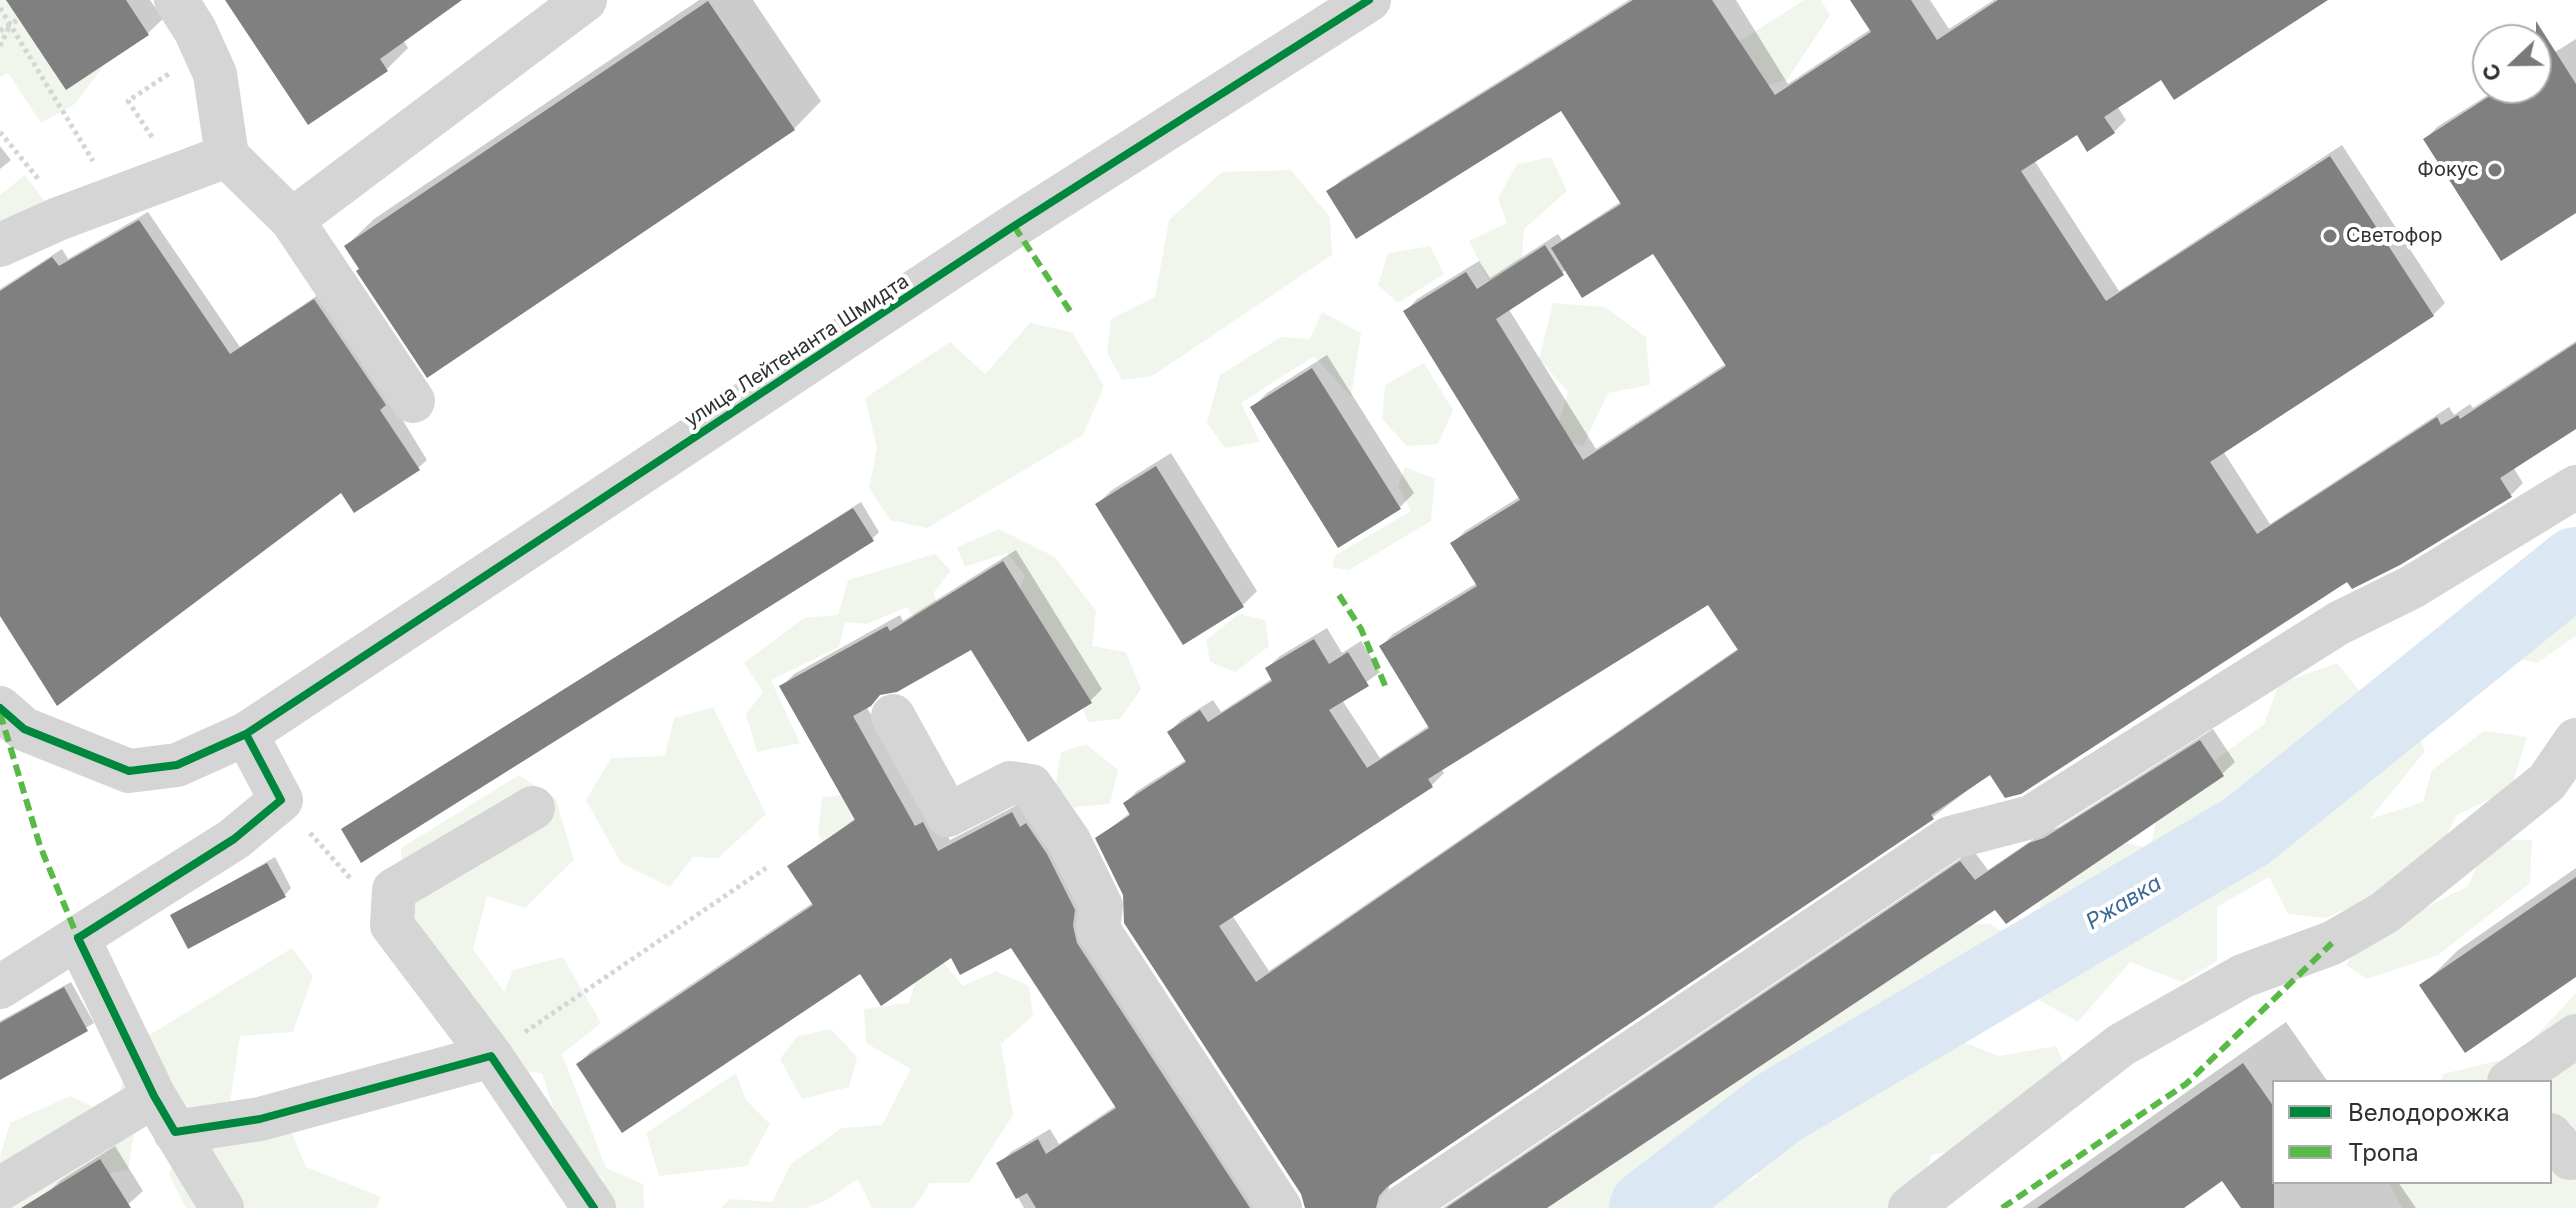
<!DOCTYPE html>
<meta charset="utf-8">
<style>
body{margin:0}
#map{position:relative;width:2576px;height:1208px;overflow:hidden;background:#fff;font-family:Inter,sans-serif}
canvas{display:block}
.legend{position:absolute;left:2272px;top:1080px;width:280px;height:104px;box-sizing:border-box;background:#fff;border:2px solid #adadad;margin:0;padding:10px 14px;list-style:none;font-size:24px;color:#313131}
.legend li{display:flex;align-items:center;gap:16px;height:40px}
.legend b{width:40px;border:2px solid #adadad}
.north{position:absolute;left:2472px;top:24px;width:80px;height:80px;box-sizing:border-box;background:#fff;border:2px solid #adadad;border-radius:50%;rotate:248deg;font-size:22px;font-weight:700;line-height:32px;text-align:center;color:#313131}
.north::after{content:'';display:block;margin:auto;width:28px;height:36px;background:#797979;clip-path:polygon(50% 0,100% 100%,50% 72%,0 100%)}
</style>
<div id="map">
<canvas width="2576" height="1208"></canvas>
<ul class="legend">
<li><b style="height:10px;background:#00873e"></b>Велодорожка</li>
<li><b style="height:10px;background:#58b947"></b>Тропа</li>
</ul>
<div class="north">С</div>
</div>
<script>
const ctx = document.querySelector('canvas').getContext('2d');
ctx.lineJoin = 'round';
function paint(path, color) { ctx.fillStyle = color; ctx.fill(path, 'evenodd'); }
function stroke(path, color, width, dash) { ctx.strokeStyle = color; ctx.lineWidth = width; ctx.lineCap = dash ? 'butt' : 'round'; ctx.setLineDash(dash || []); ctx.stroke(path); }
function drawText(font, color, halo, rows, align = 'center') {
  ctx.font = font + ' Inter,sans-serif'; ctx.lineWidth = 8; ctx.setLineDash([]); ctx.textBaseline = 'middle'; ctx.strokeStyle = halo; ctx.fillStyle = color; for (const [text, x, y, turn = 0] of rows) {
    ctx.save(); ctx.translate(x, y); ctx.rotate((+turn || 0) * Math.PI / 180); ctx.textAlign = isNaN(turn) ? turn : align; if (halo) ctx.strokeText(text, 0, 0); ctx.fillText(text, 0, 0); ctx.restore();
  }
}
const green = new Path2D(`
 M0 0H60L103 67 75 104 41 123 8 73 0 77Z
 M1804 0H1821L1830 15 1787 80 1752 90 1737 43Z
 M1551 157 1567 191 1524 229 1521 276 1492 287 1469 241 1507 223 1498 198 1517 164Z
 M1291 170 1330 217 1332 255 1152 376 1122 380 1107 353 1111 319 1155 297 1169 220 1222 172Z
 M25 175 58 219 0 254V195Z
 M1430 246 1444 274 1398 303 1378 285 1388 253Z
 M1553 303 1605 307 1646 337 1650 385 1608 393 1583 446 1554 437 1568 392 1539 359Z
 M1322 312 1361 333 1351 397 1314 356 1241 403 1260 442 1225 448 1207 423 1220 375 1281 337 1310 339Z
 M1030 323 1072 332 1104 386 1083 435 927 528 890 520 869 488 877 448 865 398 950 342 985 374Z
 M1424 363 1453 410 1438 444 1407 446 1382 419 1385 385Z
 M1405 467 1435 479 1431 521 1349 570 1332 567 1336 555 1411 511 1398 486Z
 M999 529 1055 557 1096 611 1092 646 1126 652 1141 689 1120 719 1088 722 1070 675 999 636 1025 576 1007 553 965 567 957 547Z
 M935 554 951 571 934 592 943 628 924 630 907 607 867 624 845 622 839 647 771 680 800 743 757 752 746 714 763 692 744 663 804 618 838 615 848 580Z
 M2576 590V636L2537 663 2503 655Z
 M1239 614 1265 620 1269 646 1235 672 1210 662 1206 640Z
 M2337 663 2366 699 2411 717 2425 751 2370 819 2423 802 2432 770 2484 731 2527 737 2511 789 2457 815 2426 873 2326 918 2288 914 2269 877 2217 907V961L2182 982 2130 962 2078 1022 2039 1000 2060 953 2039 917 2045 864 2093 836 2150 848 2161 801 2264 724 2279 684Z
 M713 707 766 814 718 858 693 857 670 887 621 863 586 800 611 758 665 756 674 718Z
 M1086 744 1118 770 1110 804 1067 808 1056 783 1061 752Z
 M519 775 556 799 574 860 525 908 487 896 473 949 504 992 513 970 563 957 601 1023 562 1054 606 1168 643 1184 644 1208H606L603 1178 568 1155 542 1073 508 1069 403 931 401 848Z
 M853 794 898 871 850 892 818 834 822 797Z
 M2489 840H2532L2530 883 2438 955 2367 979 2346 965 2362 940 2468 886Z
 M1915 924H1990L2024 946 1985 1000 1797 1082 1707 1154 1680 1167 1625 1208H1524L1820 998 1870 994Z
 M292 948 313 976 293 1032 240 1036 228 1116 286 1119 306 1167 381 1197 376 1208H186L169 1174 195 1130 141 1123 120 1089 141 1040Z
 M939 957 963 986 996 971 1029 986 1033 1016 1001 1044 1013 1115 969 1183H930L914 1208H872L858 1179 827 1200 807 1208H721L731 1199 772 1202 791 1164 842 1128 882 1125 911 1069 866 1043 864 1009 909 1003 921 961Z
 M2576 993V1208H2402L2388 1182H2550V1082H2440L2443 1074 2517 1056Z
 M831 1029 857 1057 849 1087 802 1099 780 1059 797 1036Z
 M1950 1037 1999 1056 2056 1046 2069 1076 1975 1146 1931 1155 1924 1183 1891 1208H1697L1757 1177 1762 1145 1813 1131 1839 1096Z
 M736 1073 746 1100 770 1124 747 1166 659 1176 646 1133Z
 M70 1096 135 1126 128 1170 83 1178 47 1208H0V1156L10 1123Z`);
const shadow = new Path2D(`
 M9 0H150L163 19 148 33 67 88Z
 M227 0H458L403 40 408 48 387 69Z
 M699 0H753L821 101 794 129 428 375 346 246 374 219Z
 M1629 0H1736L1788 84 1871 29 1852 0H1930L1949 29 1994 0H2325L2162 77 2117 106 2126 120 2114 132H2077L2034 160 2119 291 2342 145 2445 303 2433 315 2223 451 2270 524 2449 407 2454 415 2470 404 2473 408 2576 341V426L2513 467 2523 483 2511 495 1991 772 1933 817 1390 1183 1387 1196 1392 1208H1307L1303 1193 1125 894 1098 838 1131 812 1125 803 1137 791 1186 760 1169 732 1181 720 1213 700 1221 712 1273 678 1267 668 1280 656 1327 628 1342 653 1361 641 1380 672 1342 700 1380 758 1430 725 1381 646 1393 634 1477 583 1453 543 1465 531 1521 496 1405 312 1417 299 1479 261 1490 278 1558 234 1562 240 1622 201 1562 108 1329 192 1341 180ZM1654 251 1727 363 1596 449 1508 308 1566 270ZM1709 602 1739 648 1269 971 1232 915 1432 785 1444 773 1441 768Z
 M2576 39V210L2425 139 2437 127 2499 88H2536V64Z
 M0 146 11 160 0 169Z
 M148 212 240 347 324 291 427 460 418 468 341 490 0 613V289L62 249 68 259Z
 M1327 355 1414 493 1399 508 1253 407 1267 393Z
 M1171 453 1257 591 1242 606 1097 504 1112 490Z
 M861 502 879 532 872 539 343 830Z
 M1016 550 1102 689 1090 701 972 647 882 692 866 706 928 815 935 812 950 840 1025 801 1270 1208H1024L999 1164 1011 1152 1050 1129 1059 1144 1117 1105 1011 945 861 972 578 1064 590 1052 814 902 790 867 856 818 782 686 794 674 900 615 903 621Z
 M2213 729 2235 762 2222 774 1996 907 1543 1208H1443L1973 850 1988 870 2044 832 2059 827Z
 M275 857 291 888 285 895 172 916Z
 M2576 868V974L2422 986 2458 950Z
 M71 982 94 1023 0 1078V1021Z
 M2286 1022 2328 1082H2274V1182H2398L2416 1208H2244L2223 1178 2180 1208H2022Z
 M115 1146 143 1191 124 1208H55L46 1194 61 1180Z`);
const river = new Path2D(`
 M1648 1208 1778 1108 2247 831 2576 566`);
const building = new Path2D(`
 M6 0H126L149 35 66 90Z
 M225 0H462L380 59 388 71 308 125Z
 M1633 0H1712L1775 95 1871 32 1850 0H1911L1937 40 1998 0H2328L2174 100 2161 80 2104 117 2115 133 2087 152 2077 135 2021 171 2106 301 2330 156 2434 316 2210 462 2257 534 2437 417 2441 425 2458 415 2460 419 2576 343V429L2500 478 2512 497 2400 565 2352 589 2347 582 2021 794 2005 798 1990 775 1931 815 1934 819 1387 1187 1379 1196 1376 1208H1305L1301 1194 1124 923 1123 895 1095 838 1130 815 1123 803 1186 762 1167 732 1200 710 1208 722 1272 681 1265 668 1314 639 1329 664 1348 652 1369 686 1329 710 1367 768 1429 728 1379 646 1477 586 1450 543 1520 500 1403 311 1466 272 1477 289 1545 245 1564 275 1496 319 1583 460 1726 366 1653 254 1582 298 1551 248 1621 204 1561 111 1356 239 1326 191ZM1708 605 1738 650 1256 982 1219 926 1433 787 1428 779Z
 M708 1 795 130 427 378 356 271 359 269 344 246Z
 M2536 21 2576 84V213L2501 261 2423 139 2502 88H2536Z
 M139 220 230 354 314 299 386 405 380 410 420 470 354 513 341 493 57 706 0 616V291L52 257 59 266Z
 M1312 368 1401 509 1338 548 1250 407Z
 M1156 466 1244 607 1183 645 1095 504Z
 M853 508 874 541 361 863 341 829Z
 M1003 561 1092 703 1028 742 971 650 897 692 880 695 871 706 853 716 915 826 923 822 938 851 1012 812 1020 827 1026 823 1047 854 1075 910 1073 926 1077 943 1250 1208H1036L1027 1193 1016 1199 996 1163 1038 1139 1046 1154 1116 1108 1011 948 960 975 951 958 881 1006 860 974 622 1133 576 1064 813 905 787 866 855 820 779 686 887 626 890 631Z
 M2200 740 2224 776 2006 924 1995 910 1547 1208H1446L1960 861 1975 880 2029 843 2044 838Z
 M267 863 286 897 188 949 170 915Z
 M2576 877V977L2465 1053 2419 985Z
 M64 987 88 1031 0 1080V1023Z
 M2243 1063 2274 1107V1208H2241L2222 1181 2184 1208H2037Z
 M100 1159 131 1208H21Z`);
const path = new Path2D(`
 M0 8 93 161
 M0 31 19 19
 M0 46 10 25
 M0 132 40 181
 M152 137 128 101 170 73
 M310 833 351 879
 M525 1032 766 868`);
const minor = new Path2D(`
 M176 0 195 30 215 74 227 156 292 220 585 0
 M292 220 413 401
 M0 245 58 219 227 156
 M0 708 24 729 129 771 177 765 246 734 1014 226 1369 0
 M893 716 948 815 1010 783 1031 786 1069 841 1101 906 1098 929 1280 1208
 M533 808 394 890 392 925 491 1056 594 1208
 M78 938 154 1096 222 1208
 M0 987 234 839 281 800 246 734
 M2509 1082 2576 1036
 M175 1132 260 1119 491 1056
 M2550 1135 2570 1158 2576 1156
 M0 1189 154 1096
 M1401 1208 1950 838 2031 817 2339 623 2412 587 2576 487
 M1910 1208 2121 1045 2243 976 2332 943 2384 913 2547 782 2576 740`);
const quiet = new Path2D(`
 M1014 226 1070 311
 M1339 595 1361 629 1387 690
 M0 713 40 846 78 938
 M2002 1208 2186 1084 2332 943`);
const cycleway = new Path2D(`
 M0 708 24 729 129 771 177 765 246 734 1014 226 1369 0
 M246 734 281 800 234 839 78 938 154 1096 175 1132 260 1119 491 1056 594 1208`);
const markers = [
 [2495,170,8,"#797979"],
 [2330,236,8,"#797979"]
];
const poiNames = [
 ["Фокус",2479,170],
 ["Светофор",2346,236,"left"]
];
const streetNames = [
 ["улица Лейтенанта Шмидта",797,351,-33]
];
const waterNames = [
 ["Ржавка",2124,903,-31]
];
paint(green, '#f1f6ed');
paint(shadow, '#0003');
stroke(river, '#dbe7f3', 78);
paint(building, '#808080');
stroke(path, '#d5d5d5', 5, [4, 4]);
stroke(minor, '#d5d5d5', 44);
stroke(quiet, '#58b947', 6, [12, 6]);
stroke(cycleway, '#00873e', 8);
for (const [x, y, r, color] of markers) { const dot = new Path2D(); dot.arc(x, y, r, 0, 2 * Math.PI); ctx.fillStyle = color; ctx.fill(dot); stroke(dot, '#fff', 3); }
drawText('20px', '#313131', '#fff', poiNames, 'right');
drawText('20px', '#313131', '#fff', streetNames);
drawText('italic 22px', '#3c6a96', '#fff', waterNames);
</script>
